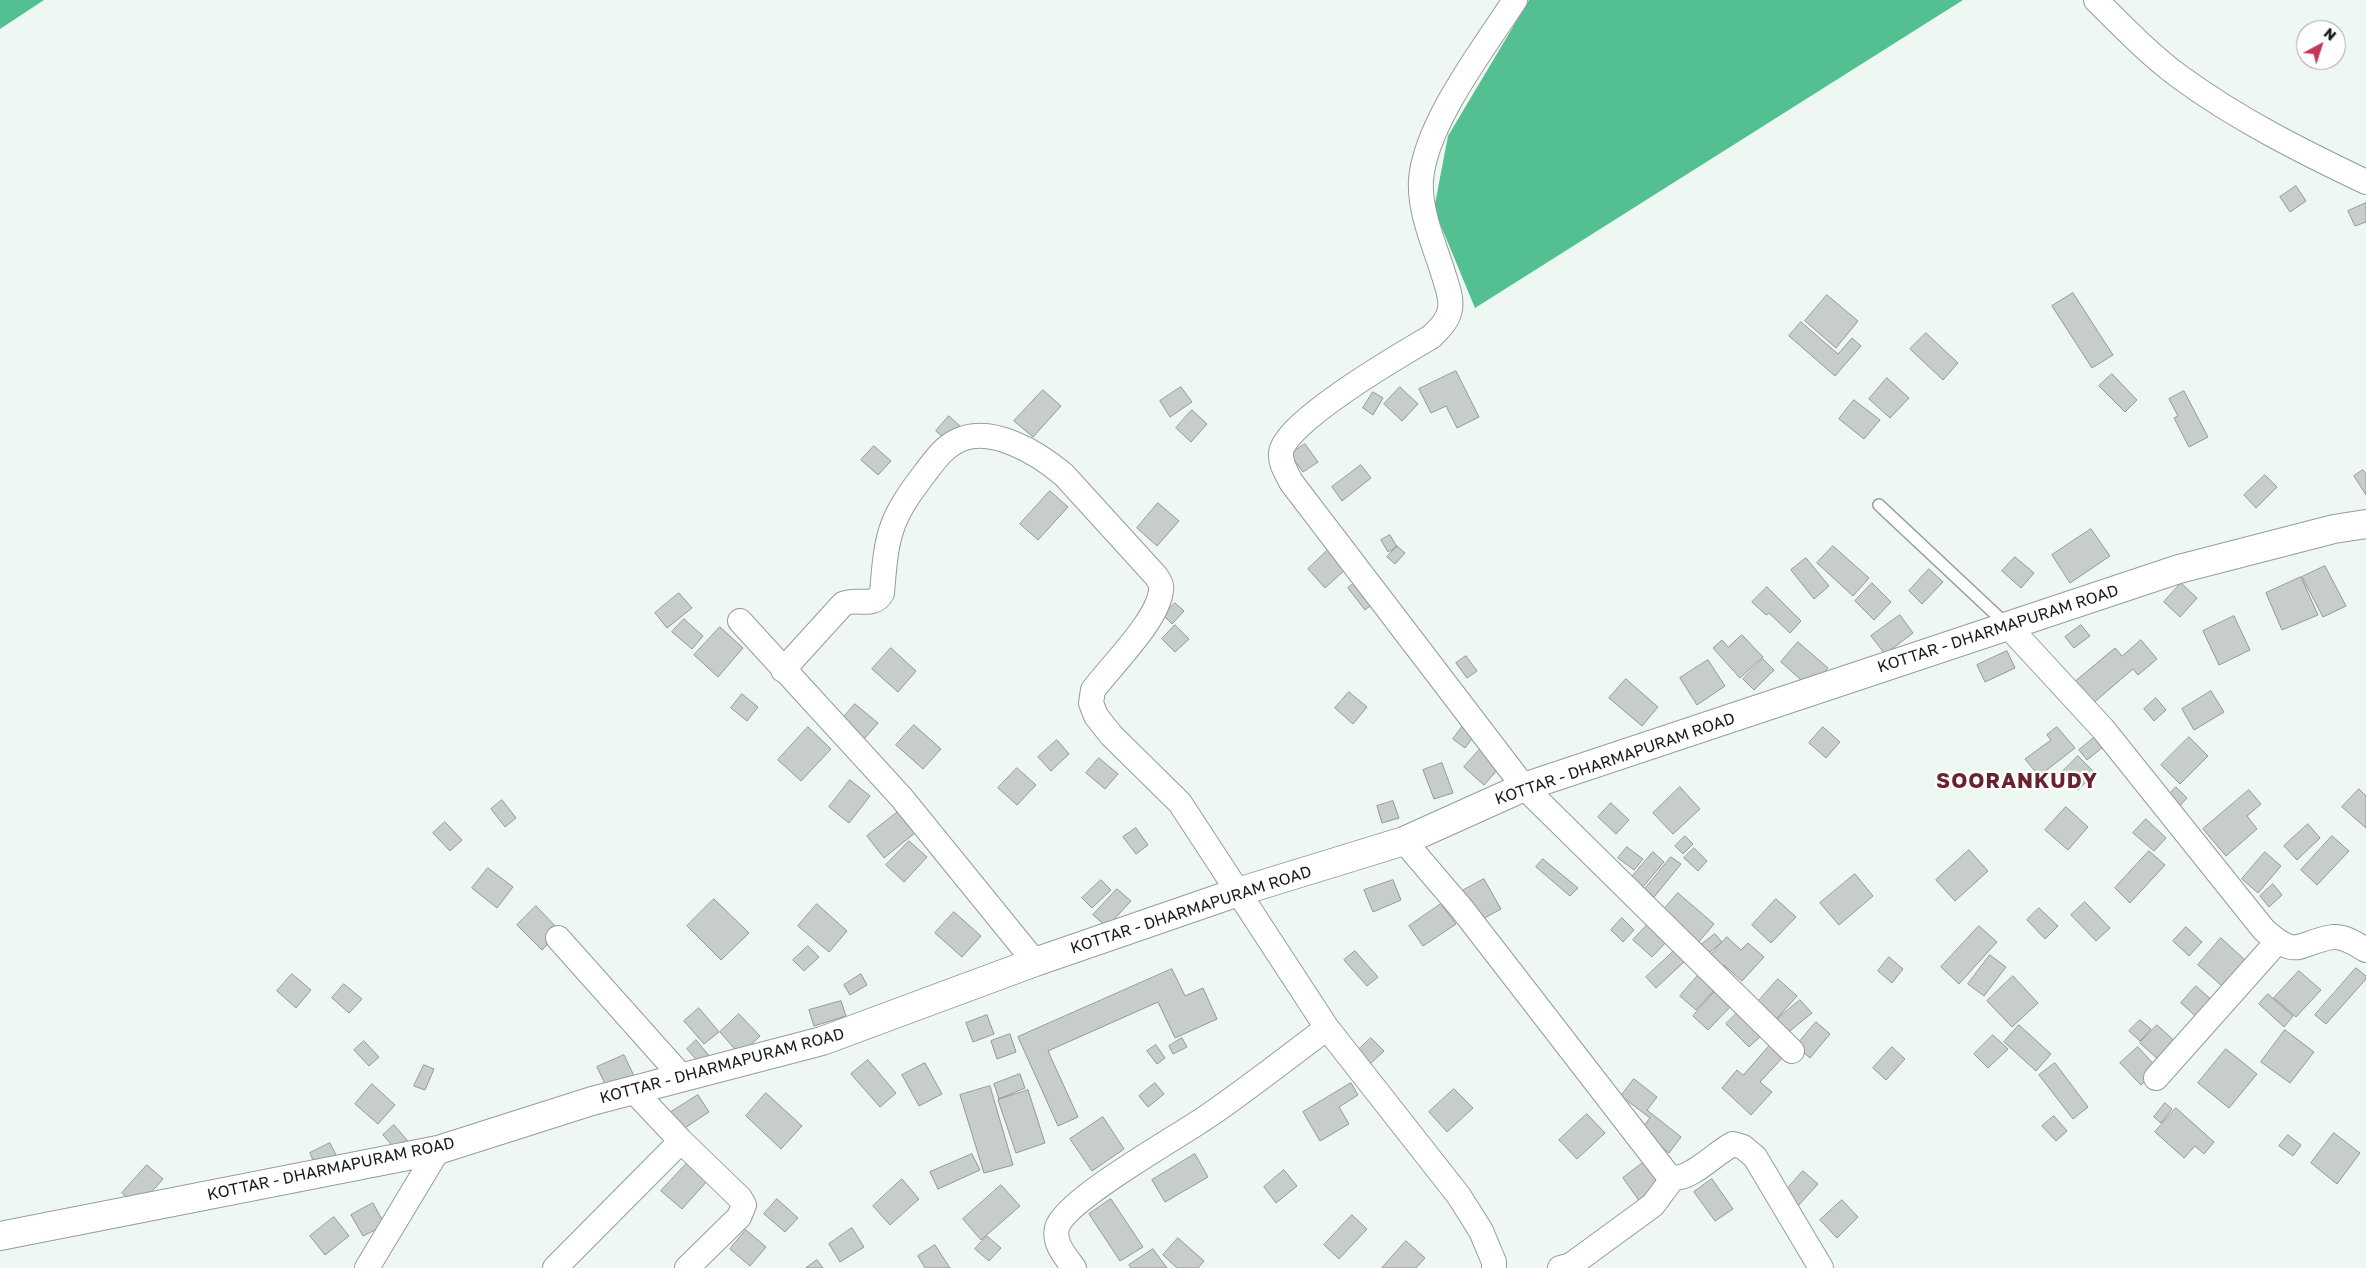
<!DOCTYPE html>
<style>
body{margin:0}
#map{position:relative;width:2366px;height:1268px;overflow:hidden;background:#eff7f2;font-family:"Golos Text",sans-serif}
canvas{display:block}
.north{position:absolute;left:2296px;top:20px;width:50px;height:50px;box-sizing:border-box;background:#fff;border:1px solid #a3a4a3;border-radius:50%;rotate:40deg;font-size:14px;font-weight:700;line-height:20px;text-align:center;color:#191c1a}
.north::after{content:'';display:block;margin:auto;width:18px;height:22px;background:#c63657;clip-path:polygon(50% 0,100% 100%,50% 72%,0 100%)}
</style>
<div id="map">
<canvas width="2366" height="1268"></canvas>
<div class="north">N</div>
</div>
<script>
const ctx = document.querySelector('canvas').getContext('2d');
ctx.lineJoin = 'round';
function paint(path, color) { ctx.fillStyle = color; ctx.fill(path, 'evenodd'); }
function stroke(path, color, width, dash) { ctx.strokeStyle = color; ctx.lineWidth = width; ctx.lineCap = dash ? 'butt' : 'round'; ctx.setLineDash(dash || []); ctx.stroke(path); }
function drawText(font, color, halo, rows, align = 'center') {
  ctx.font = font + ' "Golos Text",sans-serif'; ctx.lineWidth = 4.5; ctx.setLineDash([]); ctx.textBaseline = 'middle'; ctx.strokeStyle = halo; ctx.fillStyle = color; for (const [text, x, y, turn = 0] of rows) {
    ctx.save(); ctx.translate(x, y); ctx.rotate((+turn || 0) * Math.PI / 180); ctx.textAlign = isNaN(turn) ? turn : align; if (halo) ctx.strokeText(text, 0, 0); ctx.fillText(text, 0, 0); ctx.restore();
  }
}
const water = new Path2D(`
 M0 0H44L0 29Z
 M1529 0H1963L1475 308 1434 209 1448 136Z`);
const building = new Path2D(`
 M2296 186 2306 201 2290 212 2280 197Z
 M2366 203V222L2355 226 2348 211Z
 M2073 293 2113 355 2092 368 2052 306Z
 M1827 295 1858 321 1836 348 1805 321Z
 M1801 322 1838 354 1852 338 1861 346 1835 376 1789 336Z
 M1926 333 1958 363 1943 380 1910 349Z
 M1456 371 1479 417 1457 428 1446 406 1431 413 1419 389Z
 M2112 374 2137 400 2125 412 2099 386Z
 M1887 378 1909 398 1890 418 1869 399Z
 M1181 387 1192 402 1170 417 1160 401Z
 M1400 387 1418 404 1402 421 1384 404Z
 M1043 390 1061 406 1033 437 1014 421Z
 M2184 391 2208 437 2189 447 2174 418 2178 416 2169 399Z
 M1373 392 1383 398 1373 415 1363 408Z
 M1854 400 1880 420 1864 439 1839 419Z
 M1192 410 1207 424 1191 442 1176 428Z
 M949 416 961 427 948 442 936 431Z
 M1305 444 1318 462 1303 472 1290 454Z
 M874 446 891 461 878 475 861 460Z
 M1361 465 1371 478 1342 501 1332 487Z
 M2363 470 2366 474V495L2354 476Z
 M2265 475 2277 487 2256 508 2244 495Z
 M1050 491 1068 507 1038 540 1020 524Z
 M1158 503 1179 521 1157 546 1137 528Z
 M2091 529 2110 556 2070 583 2052 555Z
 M1390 535 1397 547 1388 552 1381 540Z
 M1397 546 1405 553 1395 564 1387 557Z
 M1833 546 1869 578 1853 596 1817 563Z
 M1329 549 1347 568 1325 588 1308 569Z
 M2015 557 2034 573 2021 588 2002 571Z
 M1806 558 1829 586 1814 599 1791 570Z
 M2325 566 2346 606 2323 617 2302 577Z
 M1929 569 1943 582 1922 604 1909 591Z
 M2301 577 2318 615 2282 630 2266 593Z
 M1358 580 1375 602 1365 610 1348 588Z
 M1872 583 1891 602 1874 620 1855 601Z
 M2181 583 2197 598 2180 617 2164 602Z
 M1767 587 1801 621 1790 633 1769 613 1766 615 1752 602Z
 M679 593 692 608 667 628 655 613Z
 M1175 603 1184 611 1172 624 1163 615Z
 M1900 615 1913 633 1885 654 1871 636Z
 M2234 616 2250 650 2219 665 2203 631Z
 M684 619 703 636 692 649 672 632Z
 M1175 625 1189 639 1175 652 1162 639Z
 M2081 625 2090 636 2074 648 2065 637Z
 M720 627 743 648 718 677 694 655Z
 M1742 635 1763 657 1740 678 1713 648 1722 640 1728 647Z
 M2141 640 2157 659 2138 675 2133 669 2091 705 2073 683 2115 648 2122 656Z
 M1798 642 1828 668 1810 688 1781 662Z
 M891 648 916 671 898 692 872 669Z
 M2007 651 2015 668 1985 682 1977 665Z
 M1466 656 1477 671 1467 678 1456 663Z
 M1763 659 1774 670 1754 690 1743 679Z
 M1708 660 1725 686 1697 705 1680 678Z
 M1626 679 1658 707 1642 726 1609 698Z
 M2211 691 2224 712 2194 730 2182 709Z
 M1349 692 1367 707 1353 724 1335 708Z
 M742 694 758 707 747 721 731 708Z
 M2156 698 2166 710 2154 721 2144 709Z
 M855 704 878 723 859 745 836 726Z
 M914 725 941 749 923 769 896 745Z
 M808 727 831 749 801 781 778 760Z
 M1462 727 1474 736 1465 748 1453 739Z
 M1823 727 1840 742 1826 758 1809 743Z
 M2057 727 2075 748 2039 776 2025 759 2051 740 2047 735Z
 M2095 737 2103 747 2087 760 2079 750Z
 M2189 737 2208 756 2180 784 2161 765Z
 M1057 740 1069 754 1051 771 1038 757Z
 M1480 749 1500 767 1484 785 1464 767Z
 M2078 756 2095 773 2078 790 2061 773Z
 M1099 758 1118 774 1105 789 1086 773Z
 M1442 763 1453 793 1434 799 1423 770Z
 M1017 768 1036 785 1017 805 998 788Z
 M850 780 870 796 849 823 829 807Z
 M1680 787 1700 809 1673 834 1653 813Z
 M2176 787 2187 798 2177 809 2166 798Z
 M2359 789 2366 796V828L2342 807Z
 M2249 790 2261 804 2247 816 2257 829 2226 856 2203 829Z
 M502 800 516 818 505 827 491 809Z
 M1393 801 1399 818 1382 823 1377 806Z
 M1611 803 1629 820 1616 834 1598 817Z
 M2066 807 2088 827 2068 850 2045 830Z
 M899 811 916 832 884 858 867 836Z
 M2146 819 2166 838 2154 851 2133 833Z
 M445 822 462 840 450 851 433 833Z
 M2308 824 2320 838 2297 860 2284 846Z
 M1136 828 1148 845 1136 854 1123 837Z
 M1685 836 1693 844 1683 854 1675 846Z
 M2332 836 2349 851 2317 885 2301 870Z
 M909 841 927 857 904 882 886 865Z
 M1627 847 1643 859 1634 870 1618 858Z
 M1694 848 1707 861 1698 871 1684 858Z
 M1969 850 1988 871 1955 901 1936 880Z
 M2149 851 2165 865 2130 903 2115 888Z
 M1653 852 1664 862 1642 888 1631 878Z
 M2265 852 2281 866 2258 893 2242 879Z
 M1671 857 1681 864 1654 897 1645 889Z
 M1543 859 1578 888 1570 896 1536 867Z
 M488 868 513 887 497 908 472 888Z
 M1855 874 1873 896 1839 925 1820 903Z
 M1484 879 1501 909 1479 921 1462 891Z
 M1101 880 1111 890 1092 908 1082 898Z
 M1393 880 1401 900 1373 912 1364 890Z
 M2273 884 2282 895 2269 907 2260 896Z
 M1117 889 1131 901 1107 927 1093 915Z
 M1678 893 1714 924 1697 944 1661 913Z
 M714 899 749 933 721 960 687 926Z
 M1776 899 1796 917 1771 943 1752 925Z
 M2085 902 2110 928 2096 941 2071 915Z
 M817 904 847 931 829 952 798 926Z
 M1441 904 1456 924 1423 946 1409 926Z
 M536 906 560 931 542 950 517 925Z
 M2039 908 2058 926 2045 939 2027 920Z
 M954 912 981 936 962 957 935 933Z
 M1622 918 1634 930 1623 942 1611 930Z
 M1652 920 1671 937 1652 957 1633 940Z
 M1979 926 1997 942 1959 984 1941 967Z
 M2186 927 2202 942 2189 956 2173 941Z
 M1715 934 1722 942 1705 956 1698 947Z
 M1727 937 1741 950 1748 943 1764 957 1742 981 1724 965 1719 970 1707 959Z
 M2221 938 2245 960 2222 986 2198 965Z
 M808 946 819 957 804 971 793 960Z
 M1675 950 1685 961 1656 988 1646 977Z
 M1355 951 1378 977 1367 986 1344 960Z
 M1990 955 2006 967 1984 996 1968 984Z
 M1889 957 1903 969 1892 983 1878 971Z
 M2356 968 2366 976V979L2326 1024 2315 1015Z
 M1172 969 1185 996 1203 988 1217 1019 1175 1038 1158 1002 1048 1051 1078 1117 1058 1126 1018 1037Z
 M2299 971 2321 990 2296 1017 2274 998Z
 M1701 972 1717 987 1696 1010 1680 996Z
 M292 974 311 990 296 1008 277 991Z
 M861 974 867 985 850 995 844 985Z
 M2013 976 2038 1003 2012 1027 1987 1001Z
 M1778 979 1797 996 1774 1022 1755 1005Z
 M344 984 362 999 349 1013 332 998Z
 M2196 986 2216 1004 2201 1021 2181 1003Z
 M1718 988 1734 1003 1708 1030 1693 1016Z
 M2268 994 2293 1016 2284 1027 2259 1004Z
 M1800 1000 1812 1013 1785 1035 1774 1022Z
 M841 1001 846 1016 814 1026 809 1010Z
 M699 1008 719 1032 704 1044 684 1021Z
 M1740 1010 1763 1034 1749 1047 1726 1024Z
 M739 1014 760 1036 740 1055 720 1032Z
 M987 1015 994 1034 973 1042 966 1023Z
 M2140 1020 2151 1029 2140 1041 2129 1031Z
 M1816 1022 1830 1034 1810 1058 1796 1046Z
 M2019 1025 2051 1054 2036 1071 2004 1042Z
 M2157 1025 2178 1044 2161 1062 2140 1043Z
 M2285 1030 2314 1052 2290 1083 2261 1062Z
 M1010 1034 1016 1052 997 1059 991 1041Z
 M1993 1035 2008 1049 1988 1068 1974 1054Z
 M1182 1038 1187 1047 1173 1054 1169 1046Z
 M1371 1038 1384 1051 1369 1065 1356 1052Z
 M696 1040 710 1057 701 1065 687 1049Z
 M364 1041 379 1057 369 1066 354 1050Z
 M1771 1044 1784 1056 1760 1082 1772 1092 1751 1115 1722 1088 1737 1070 1743 1075Z
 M1156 1045 1165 1058 1157 1064 1147 1051Z
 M1892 1047 1905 1059 1886 1080 1873 1068Z
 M2138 1047 2158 1069 2141 1085 2120 1063Z
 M2226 1049 2257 1074 2229 1108 2198 1083Z
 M624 1055 635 1078 608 1090 597 1067Z
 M868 1060 896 1093 880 1107 851 1074Z
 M925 1063 942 1094 919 1106 902 1075Z
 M2055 1063 2088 1107 2073 1119 2039 1075Z
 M424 1065 434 1069 425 1090 414 1086Z
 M1020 1074 1025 1088 999 1099 994 1084Z
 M1634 1079 1657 1097 1647 1110 1681 1137 1669 1153 1640 1131 1650 1118 1621 1096Z
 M1155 1083 1164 1094 1148 1107 1139 1096Z
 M1351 1083 1358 1095 1339 1107 1349 1124 1320 1141 1303 1112Z
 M372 1084 395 1105 378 1124 355 1104Z
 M990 1086 1013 1165 984 1173 960 1095Z
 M1454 1089 1473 1108 1447 1132 1429 1112Z
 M1028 1090 1045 1143 1016 1153 998 1100Z
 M766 1093 802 1126 781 1149 746 1116Z
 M698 1095 709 1112 674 1135 663 1117Z
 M2165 1103 2172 1109 2161 1123 2154 1117Z
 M2176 1108 2214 1142 2204 1154 2195 1146 2184 1158 2155 1132Z
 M1587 1114 1605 1133 1577 1159 1559 1140Z
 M2054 1116 2067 1131 2056 1141 2042 1126Z
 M1103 1117 1124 1149 1092 1171 1070 1139Z
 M394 1125 413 1147 402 1157 383 1135Z
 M2334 1133 2360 1153 2337 1184 2311 1163Z
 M2288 1135 2301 1145 2293 1156 2279 1146Z
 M330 1143 336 1155 315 1165 310 1153Z
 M972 1154 980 1170 938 1189 930 1172Z
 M1195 1154 1208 1177 1165 1202 1152 1180Z
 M689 1161 709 1179 682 1209 661 1191Z
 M1644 1162 1662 1186 1640 1202 1623 1178Z
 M147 1165 163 1179 138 1207 122 1193Z
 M1284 1170 1297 1186 1276 1203 1264 1187Z
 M1803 1171 1818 1184 1796 1208 1782 1195Z
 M902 1179 919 1199 890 1225 873 1206Z
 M1712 1179 1733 1209 1715 1221 1694 1192Z
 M1001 1185 1020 1206 981 1240 963 1219Z
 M777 1199 798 1218 785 1232 764 1214Z
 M1111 1199 1143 1247 1120 1261 1089 1214Z
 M1842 1200 1858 1217 1837 1238 1820 1220Z
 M373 1203 385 1225 363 1236 351 1215Z
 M1352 1215 1367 1229 1339 1259 1324 1245Z
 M334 1217 349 1236 325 1255 310 1236Z
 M852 1228 864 1247 840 1262 829 1244Z
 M746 1230 766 1247 750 1266 730 1249Z
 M987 1236 1001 1248 989 1261 975 1249Z
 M1178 1238 1204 1261 1198 1268H1177L1163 1255Z
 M1406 1241 1425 1258 1416 1268H1382Z
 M935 1245 950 1268H925L918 1256Z
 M1153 1249 1167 1268H1131L1129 1265Z
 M817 1260 823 1268H806Z`);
const service = new Path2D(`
 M1879 505 2007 625`);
const minor = new Path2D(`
 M1515 0C1484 48 1425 124 1421 180 1419 212 1435 246 1444 276 1447 286 1452 298 1450 309 1448 321 1439 329 1431 337 1402 354 1284 422 1281 453 1280 464 1287 473 1291 482L1524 787 1792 1051
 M2096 0C2122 26 2150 55 2180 77 2237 119 2303 152 2366 182
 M740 621 901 797 1035 962
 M2008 626 2103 729 2264 930C2299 961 2298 942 2333 937 2345 936 2356 944 2366 950
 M783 670 843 604C857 597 873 609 882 593 884 571 885 546 893 525 900 506 913 489 925 473 934 461 943 448 957 441 991 424 1038 453 1064 475L1156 576C1159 580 1162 586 1161 590 1159 619 1111 666 1093 690L1091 703 1096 716 1111 735 1180 803 1327 1028 1459 1196 1481 1231 1494 1262V1268
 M1404 841 1462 909 1667 1174 1673 1178C1692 1179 1715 1153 1733 1144L1743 1147 1755 1157 1821 1268
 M558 938 683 1078
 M2156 1078 2277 942
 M634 1091 681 1141 740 1198 744 1205 739 1217 687 1268
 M367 1268 438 1150
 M555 1268 681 1141
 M1074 1268C1066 1257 1053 1243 1057 1228 1064 1200 1180 1136 1208 1116 1249 1088 1288 1057 1327 1028
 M1560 1268 1571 1265 1653 1205 1673 1178`);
const secondary = new Path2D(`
 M0 1236 438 1150 592 1101 822 1041 1035 962 1238 892 1404 841 1524 787 2179 569 2334 529 2366 524`);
const streetNames = [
 ["KOTTAR - DHARMAPURAM ROAD",1998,629,-18],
 ["KOTTAR - DHARMAPURAM ROAD",1615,759,-19],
 ["KOTTAR - DHARMAPURAM ROAD",1191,910,-18],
 ["KOTTAR - DHARMAPURAM ROAD",722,1066,-15],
 ["KOTTAR - DHARMAPURAM ROAD",331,1169,-12]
];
const districtNames = [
 ["SOORANKUDY",2017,781]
];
paint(water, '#54bf90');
paint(building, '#c7ceca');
stroke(building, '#929995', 1);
stroke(service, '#959d99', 14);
stroke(minor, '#959d99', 26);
stroke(secondary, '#959d99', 30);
stroke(service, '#fff', 11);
stroke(minor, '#fff', 24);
stroke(secondary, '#fff', 28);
drawText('16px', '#191c1a', '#fff', streetNames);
ctx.letterSpacing = '1px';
drawText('bold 21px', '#682330', '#fff', districtNames);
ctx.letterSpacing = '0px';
</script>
